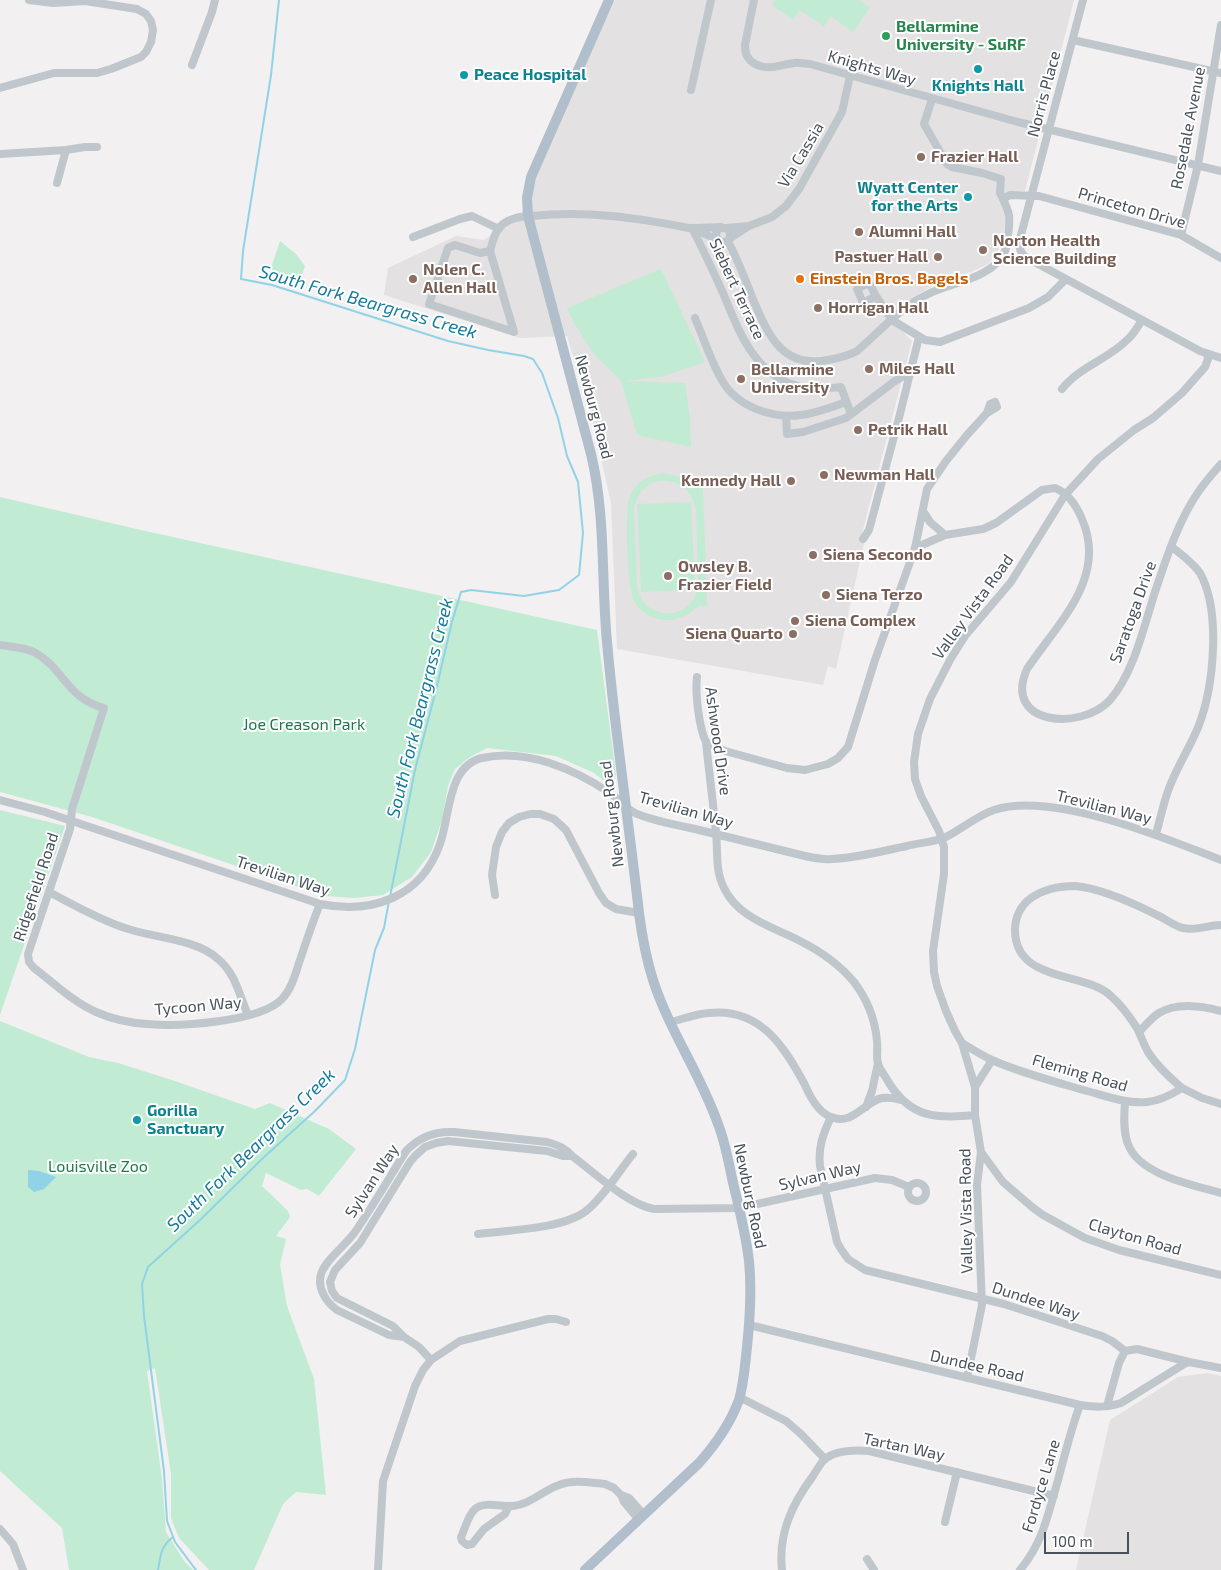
<!DOCTYPE html>
<style>
body{margin:0}
#map{position:relative;width:1221px;height:1570px;overflow:hidden;background:#f2f0f0;font-family:"Exo 2",sans-serif}
canvas{display:block}
.scale{position:absolute;left:1044px;top:1532px;width:85px;height:22px;box-sizing:border-box;border:2px solid #49525c;border-top:0;padding-left:6px;font-size:15px;line-height:18px;white-space:nowrap;color:#49525c;-webkit-text-stroke:4px #fff;paint-order:stroke}
</style>
<div id="map">
<canvas width="1221" height="1570"></canvas>
<div class="scale">100 m</div>
</div>
<script>
const ctx = document.querySelector('canvas').getContext('2d');
ctx.lineJoin = 'round';
function paint(path, color) { ctx.fillStyle = color; ctx.fill(path, 'evenodd'); }
function stroke(path, color, width, dash) { ctx.strokeStyle = color; ctx.lineWidth = width; ctx.lineCap = dash ? 'butt' : 'round'; ctx.setLineDash(dash || []); ctx.stroke(path); }
function drawText(font, color, halo, rows, align = 'center') {
  ctx.font = font + ' "Exo 2",sans-serif'; ctx.lineWidth = 4; ctx.setLineDash([]); ctx.textBaseline = 'middle'; ctx.strokeStyle = halo; ctx.fillStyle = color; for (const [text, x, y, turn = 0] of rows) {
    ctx.save(); ctx.translate(x, y); ctx.rotate((+turn || 0) * Math.PI / 180); ctx.textAlign = isNaN(turn) ? turn : align; if (halo) ctx.strokeText(text, 0, 0); ctx.fillText(text, 0, 0); ctx.restore();
  }
}
const education = new Path2D(`
 M615 0H1074L1025 191 1009 192 1002 200 1008 214 998 251 988 264 971 272 944 280 918 294 892 320 912 341 860 541 864 543 836 669 828 666 823 685 617 649 611 503 592 418 567 336 520 338 384 295 388 268 456 236 484 240 527 208 533 176Z
 M1208 1373 1221 1376V1570H1076L1110 1420 1178 1377Z`);
const green = new Path2D(`
 M776 0H838L841 1 842 0H859L870 8 853 32 831 16 824 26 800 10 793 20 772 5Z
 M280 241 296 254 305 266 299 284 270 271Z
 M661 269 705 362 664 376 625 381 685 383 690 418 691 447 637 435 621 381 594 354 574 323 567 308Z
 M663 473 681 477 694 487H703L707 606H699V605C682 625 649 626 635 602 627 588 624 510 630 496 636 482 649 475 663 473ZM659 481C678 479 693 491 696 510L698 582C697 623 641 624 637 584L634 513C634 497 643 485 659 481Z
 M0 497 141 530 597 630 616 775 614 781H604L594 773 556 756 487 748 470 757 455 769 448 786 442 820 431 852 412 877 383 895 354 898 325 896 92 817 0 792Z
 M691 502 695 590 641 592 637 504Z
 M0 810 65 826 0 1015Z
 M0 1021 89 1057 118 1063 172 1080 255 1109 270 1103 329 1129 356 1149 319 1196 307 1189 301 1190 266 1173 262 1186 288 1211 290 1217 276 1236 286 1239 280 1265 287 1306 314 1379 326 1495 296 1492 283 1504 254 1570H209L179 1538 171 1518V1474L155 1368 147 1371 162 1479 166 1532 184 1561 193 1570H69L62 1528 0 1471Z`);
const water = new Path2D(`
 M28 1170 39 1171 56 1177 44 1189 34 1192 28 1187Z`);
const stream = new Path2D(`
 M279 0 271 75 243 251 241 279 272 285 448 341 488 350 524 356 533 359 542 373 558 418 567 456 578 482 583 533 579 575 559 590 524 596 471 590 461 592 452 622 436 690 415 770 390 897
 M158 1570C161 1555 160 1547 173 1537
 M196 1570 175 1542 167 1521 164 1471 144 1316 142 1284 148 1267 200 1220 263 1158 315 1111 345 1080 355 1049 375 950 384 928 389 901`);
const minor = new Path2D(`
 M754 0 745 45C745 54 747 59 755 64 769 71 779 65 794 63 799 62 804 64 810 64L1018 122 1221 171
 M1083 0 1021 235C1019 245 1018 252 1027 258L1200 351 1221 358
 M1073 40 1221 73
 M192 65 212 12 215 0
 M0 88 54 73H97L111 69 141 57 146 52 151 42 153 30 151 21 146 14 137 9 85 1 53 3 29 0
 M691 90 711 0
 M932 99 924 124 947 164 952 167 982 173 1001 179 1000 193 1003 199
 M0 154 66 150 85 147H97
 M57 183 66 150
 M716 235a7 7 0 1 1 14 0a7 7 0 1 1-14 0Z
 M692 228C703 249 713 271 723 293 740 334 756 380 807 388 818 390 830 388 841 387L851 414
 M694 228 721 227
 M726 228 749 226
 M1181 235 1198 165 1221 25
 M413 237 460 219 472 216 499 229
 M729 239 749 226 772 217 786 206 799 189 842 112 850 76
 M728 241C737 259 745 278 752 297 768 334 781 369 828 360 839 358 848 356 857 351 878 333 901 307 926 295 950 282 992 280 1005 251 1007 247 1007 241 1008 236 1010 218 1011 216 1003 199L1010 195 1039 196 1181 235 1221 258
 M490 251 514 332 429 304 448 248 455 245 480 253 490 251C493 241 495 230 503 224 512 217 522 217 532 216 585 210 638 218 689 228 699 230 708 237 718 239
 M876 296 869 283 857 289 863 303 876 296 892 320 925 340 940 342 1029 308 1048 297 1066 279
 M695 318C704 339 711 362 723 382 738 407 773 419 801 415 817 413 832 407 846 402
 M1062 389C1079 367 1109 359 1128 339 1134 334 1138 326 1142 320
 M786 416 787 434 803 432 846 418 895 381 911 372
 M923 511 930 522 945 535
 M863 539 869 530 900 414 919 337
 M915 548 945 535 983 529 996 523 1042 490 1055 488C1068 493 1077 507 1082 519 1108 578 1057 624 1027 669 1002 726 1082 731 1110 700 1134 673 1144 626 1155 592 1166 559 1179 519 1199 491 1206 481 1213 473 1221 464
 M0 645C11 647 24 647 34 652 64 668 66 698 104 708L72 809 70 829 28 954 29 962 34 968C54 983 73 1002 96 1012 112 1019 130 1023 147 1024 179 1027 260 1022 282 999 293 987 296 971 301 957 307 939 313 921 320 904
 M697 677C695 693 699 728 706 742 709 772 713 802 716 832 718 851 715 871 724 888 738 918 773 927 800 941 820 951 839 964 854 982 867 999 875 1019 877 1041 878 1048 876 1057 878 1064 880 1070 886 1077 889 1083 911 1118 937 1119 975 1115
 M706 742 725 751 787 768 805 770 828 764 838 758 848 747 875 660 915 548 927 489 946 461 967 435 987 413 997 407 995 402 990 404 987 413
 M0 800 45 812 320 904C372 914 421 898 440 844 450 817 447 766 482 758 526 748 574 769 610 793 619 799 626 809 637 814 655 821 676 825 695 829 732 838 768 847 805 856 814 858 823 860 832 859 857 858 882 851 907 846 918 843 933 842 944 838 961 830 976 816 994 810 1052 791 1165 838 1221 860
 M1156 834C1160 820 1163 805 1168 791 1176 768 1190 748 1199 725 1214 685 1221 611 1200 573 1193 563 1182 555 1172 547
 M49 892C74 905 98 919 125 928 153 938 197 939 218 959 236 974 239 995 248 1015
 M495 895 492 875 496 847 502 832 509 823 519 817 530 814H540L554 819 566 830 599 893 606 903 616 909 639 913
 M671 1022C683 1019 696 1014 708 1013 760 1007 784 1046 805 1085 810 1097 818 1112 831 1117 853 1126 864 1102 882 1098 889 1097 895 1098 901 1100
 M1139 1032C1145 1026 1151 1018 1159 1013 1177 1002 1201 1006 1221 1011
 M962 1043C972 1049 981 1055 992 1060 1021 1073 1056 1082 1087 1091 1106 1096 1126 1104 1147 1102 1160 1101 1171 1095 1182 1088L1202 1098 1221 1104
 M975 1087 992 1060
 M1182 1088C1169 1077 1157 1066 1148 1052 1144 1045 1141 1036 1137 1028 1130 1017 1121 1005 1111 996 1085 971 1015 983 1015 930 1015 917 1021 905 1031 898 1044 889 1060 886 1075 886 1101 888 1133 903 1157 915 1166 919 1174 926 1183 928 1196 931 1209 925 1221 925
 M1125 1102C1124 1115 1123 1131 1128 1144 1139 1175 1193 1185 1221 1193
 M866 1107 872 1091 878 1063
 M831 1117C823 1134 818 1147 820 1166L837 1242 841 1249 848 1259 865 1270 1004 1304 1102 1336 1112 1341 1125 1351
 M981 1152 1003 1182 1032 1207 1043 1215 1085 1238 1119 1250 1221 1275
 M908 1192a9 9 0 1 1 18 0a9 9 0 1 1-18 0Z
 M478 1234C508 1230 563 1229 586 1211 603 1198 619 1171 633 1154
 M749 1325 1080 1405C1094 1407 1107 1408 1121 1403L1184 1364 1189 1362 1221 1368
 M404 1337 389 1335 337 1310C326 1302 317 1288 321 1274 326 1259 346 1245 355 1232 373 1206 389 1178 406 1151 419 1137 435 1131 454 1132L547 1142C558 1145 565 1148 572 1156 595 1173 627 1204 654 1209L739 1208 875 1178 892 1180 909 1187
 M1125 1351 1137 1349 1189 1362
 M431 1360 419 1347 404 1337 393 1326 337 1298 332 1291 330 1282 335 1270 360 1243 410 1162 415 1156 425 1147 436 1143 448 1141 547 1151 563 1156H572
 M967 1378 982 1305 977 1185 981 1152 975 1115V1087L962 1043 955 1031 946 1011 937 986 934 972 933 951 944 874V847L939 831 921 796 915 779 914 762 918 734 930 699 950 660 965 636 1011 582 1065 495 1098 459 1134 430 1153 418 1182 393 1205 367 1208 359 1207 354
 M739 1397 786 1421 801 1434 825 1459
 M1107 1406 1119 1363 1125 1351
 M621 1495 624 1502 639 1520
 M509 1506 505 1514 484 1529 472 1544 467 1545 462 1541 461 1537C465 1529 468 1515 475 1509 484 1501 502 1507 513 1506 531 1504 542 1491 559 1485 573 1479 591 1483 605 1484L614 1488 621 1495 629 1498 644 1515
 M945 1522 957 1472
 M0 1529 13 1544 23 1570
 M867 1559 874 1570
 M378 1570 383 1481 415 1386 423 1370 431 1360 460 1341 548 1319H556L566 1322
 M782 1570C778 1534 792 1504 813 1476 816 1471 820 1464 824 1460 835 1450 855 1450 869 1451L1054 1496
 M1020 1570C1040 1546 1046 1523 1054 1494 1063 1464 1069 1434 1080 1405`);
const major = new Path2D(`
 M585 1570 699 1463C716 1444 730 1424 739 1400 744 1383 745 1364 747 1347 750 1318 752 1290 749 1261 746 1236 740 1211 734 1187 729 1166 726 1144 718 1124 701 1075 669 1030 653 980 646 958 642 936 639 913 629 823 615 733 607 642 601 579 606 516 591 454L528 216 527 198 531 177 609 0`);
const markers = [
 [886,36,5,"#2e9e5b"],
 [978,69,5,"#0f9aa8"],
 [464,75,5,"#0f9aa8"],
 [921,157,5,"#8d6e63"],
 [968,197,5,"#0f9aa8"],
 [859,232,5,"#8d6e63"],
 [983,250,5,"#8d6e63"],
 [938,257,5,"#8d6e63"],
 [413,279,5,"#8d6e63"],
 [800,279,5,"#e8710a"],
 [818,308,5,"#8d6e63"],
 [869,369,5,"#8d6e63"],
 [741,379,5,"#8d6e63"],
 [858,430,5,"#8d6e63"],
 [824,475,5,"#8d6e63"],
 [791,481,5,"#8d6e63"],
 [813,555,5,"#8d6e63"],
 [668,576,5,"#8d6e63"],
 [826,595,5,"#8d6e63"],
 [795,621,5,"#8d6e63"],
 [793,634,5,"#8d6e63"],
 [137,1120,5,"#0f9aa8"]
];
const leisureNames = [
 ["Bellarmine",896,27],
 ["University - SuRF",896,45]
];
const streetNames = [
 ["Knights Way",872,68,16],
 ["Norris Place",1044,94,-75],
 ["Rosedale Avenue",1188,128,-79],
 ["Via Cassia",801,155,-59],
 ["Princeton Drive",1132,208,16],
 ["Siebert Terrace",737,289,65],
 ["Newburg Road",594,407,75],
 ["Valley Vista Road",973,607,-54],
 ["Saratoga Drive",1133,612,-70],
 ["Ashwood Drive",718,741,82],
 ["Trevilian Way",1104,807,14],
 ["Trevilian Way",686,810,16],
 ["Newburg Road",612,814,-97],
 ["Trevilian Way",283,876,18],
 ["Ridgefield Road",36,887,-72],
 ["Tycoon Way",198,1006,-5],
 ["Fleming Road",1080,1073,16],
 ["Sylvan Way",820,1176,-13],
 ["Sylvan Way",372,1181,-57],
 ["Newburg Road",750,1196,78],
 ["Valley Vista Road",966,1211,-91],
 ["Clayton Road",1135,1237,16],
 ["Dundee Way",1036,1301,18],
 ["Dundee Road",977,1366,13],
 ["Tartan Way",904,1447,12],
 ["Fordyce Lane",1041,1486,-73]
];
const cultureNames = [
 ["Peace Hospital",474,75],
 ["Knights Hall",978,86,"center"],
 ["Wyatt Center",958,188,"right"],
 ["for the Arts",958,206,"right"],
 ["Gorilla",147,1111],
 ["Sanctuary",147,1129]
];
const educationNames = [
 ["Frazier Hall",931,157],
 ["Alumni Hall",869,232],
 ["Norton Health",993,241],
 ["Science Building",993,259],
 ["Pastuer Hall",928,257,"right"],
 ["Nolen C.",423,270],
 ["Allen Hall",423,288],
 ["Horrigan Hall",828,308],
 ["Miles Hall",879,369],
 ["Bellarmine",751,370],
 ["University",751,388],
 ["Petrik Hall",868,430],
 ["Newman Hall",834,475],
 ["Kennedy Hall",781,481,"right"],
 ["Siena Secondo",823,555],
 ["Owsley B.",678,567],
 ["Frazier Field",678,585],
 ["Siena Terzo",836,595],
 ["Siena Complex",805,621],
 ["Siena Quarto",783,634,"right"]
];
const foodNames = [
 ["Einstein Bros. Bagels",810,279]
];
const parkNames = [
 ["Joe Creason Park",304,725],
 ["Louisville Zoo",98,1167]
];
const waterNames = [
 ["South Fork Beargrass Creek",368,302,16],
 ["South Fork Beargrass Creek",420,708,-76],
 ["South Fork Beargrass Creek",251,1150,-44]
];
paint(education, '#e3e1e1');
paint(green, '#c1ecd3');
paint(water, '#91d3e6');
stroke(stream, '#91d3e6', 2);
stroke(minor, '#bfc7cd', 8);
stroke(major, '#b1becc', 10);
for (const [x, y, r, color] of markers) { const dot = new Path2D(); dot.arc(x, y, r, 0, 2 * Math.PI); ctx.fillStyle = color; ctx.fill(dot); stroke(dot, '#fff', 2); }
drawText('bold 16px', '#27864d', '#fff', leisureNames, 'left');
drawText('16px', '#49525c', '#fff', streetNames);
drawText('bold 16px', '#0d838f', '#fff', cultureNames, 'left');
drawText('bold 16px', '#785e54', '#fff', educationNames, 'left');
drawText('bold 16px', '#c56008', '#fff', foodNames, 'left');
drawText('16px', '#1d794d', '#fff', parkNames);
drawText('italic 18px', '#167c9b', '#fff', waterNames);
</script>
